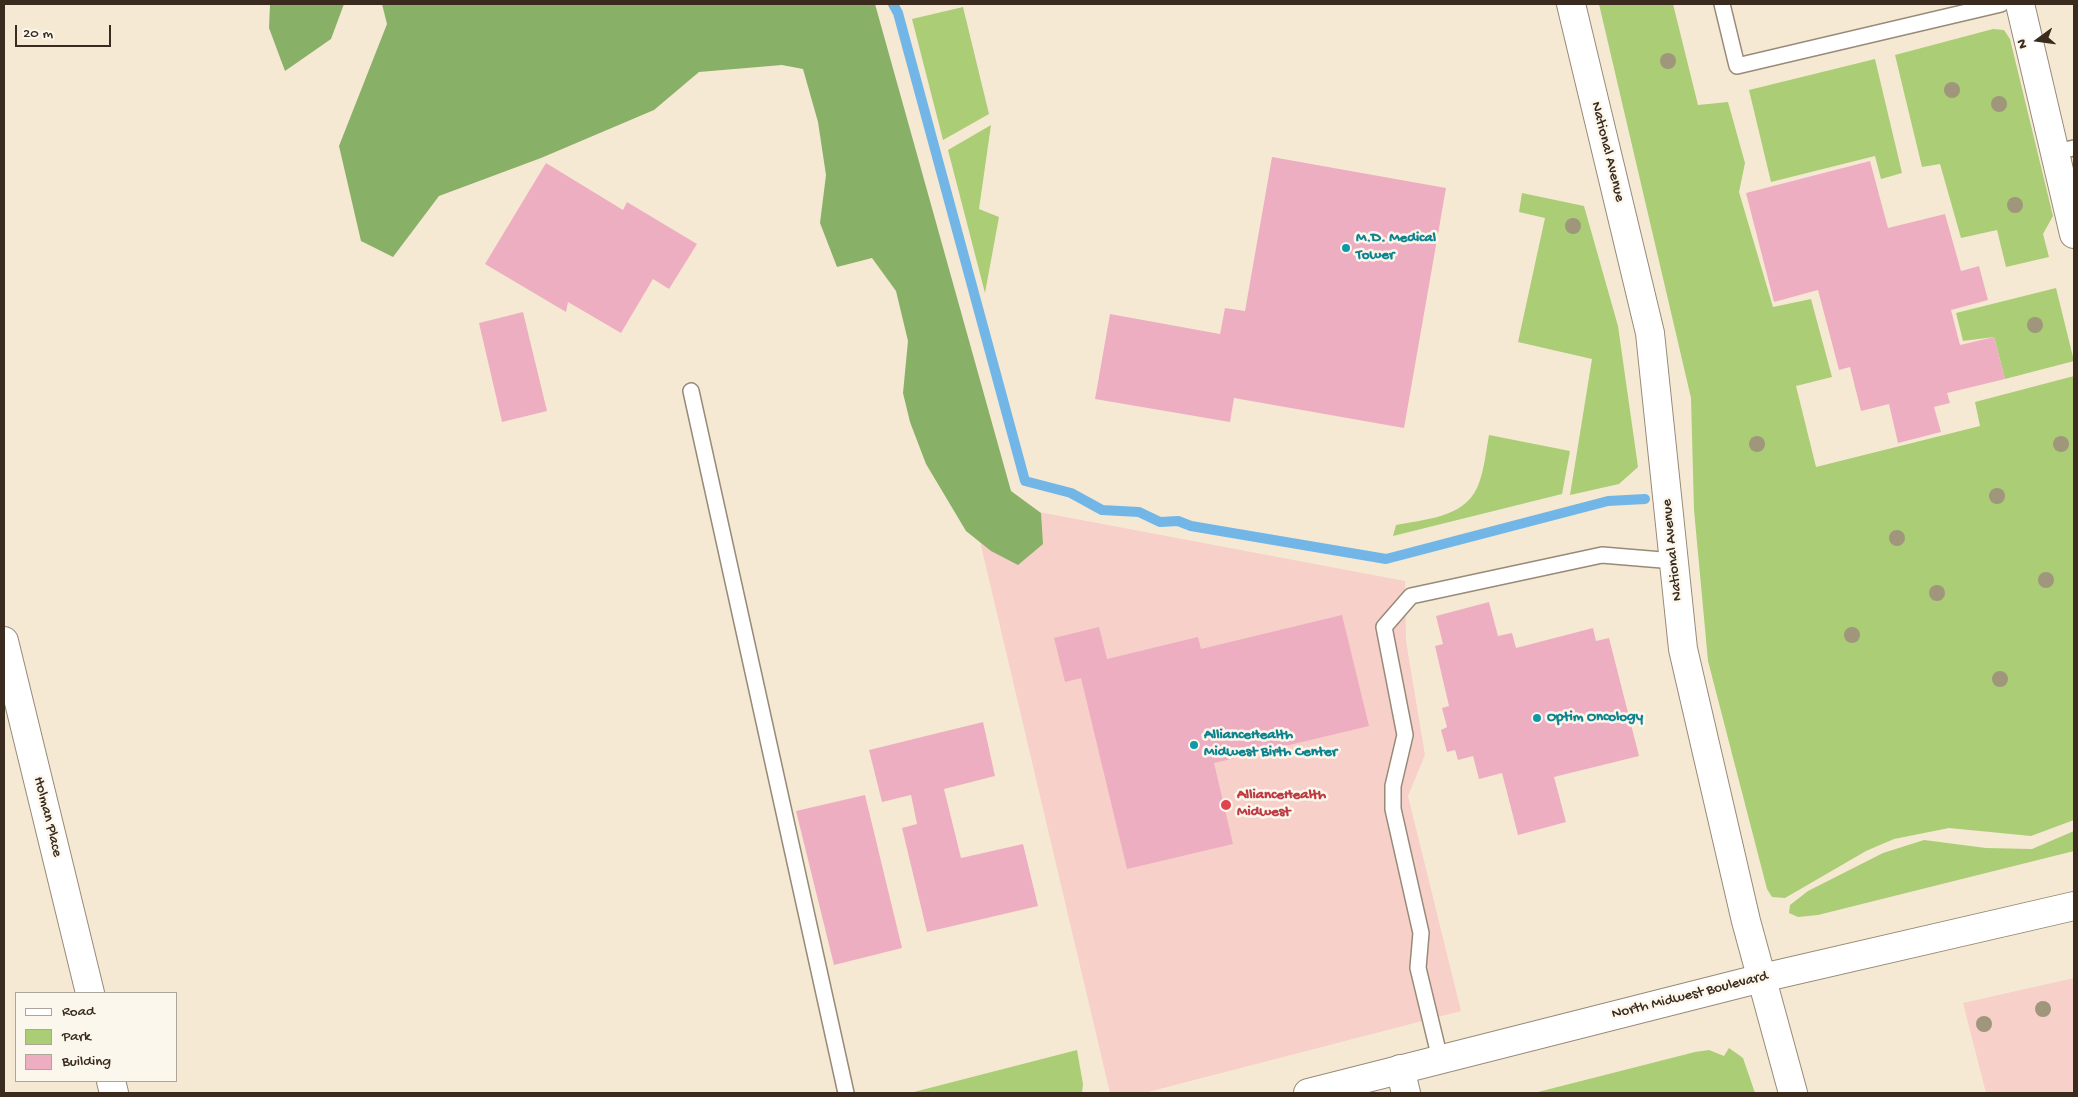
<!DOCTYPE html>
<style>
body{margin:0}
#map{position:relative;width:2078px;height:1097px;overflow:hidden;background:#f6e9d3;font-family:"Gochi Hand",sans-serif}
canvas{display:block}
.frame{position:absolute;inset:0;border:5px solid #3b2a1e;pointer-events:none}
.legend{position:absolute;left:15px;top:992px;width:162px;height:90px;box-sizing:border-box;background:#fbf7ec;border:1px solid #aea59a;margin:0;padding:6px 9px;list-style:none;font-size:15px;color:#3b2a1e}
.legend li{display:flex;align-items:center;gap:10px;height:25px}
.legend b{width:25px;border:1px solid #aea59a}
.north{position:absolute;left:2013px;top:15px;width:50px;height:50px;-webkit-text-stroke:4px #fbf7ec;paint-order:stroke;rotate:256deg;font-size:14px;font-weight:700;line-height:20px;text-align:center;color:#3b2a1e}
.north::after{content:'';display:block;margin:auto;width:18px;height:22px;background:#3b2a1e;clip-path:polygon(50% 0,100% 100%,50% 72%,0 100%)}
.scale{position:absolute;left:15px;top:25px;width:96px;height:22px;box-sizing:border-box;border:2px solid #3b2a1e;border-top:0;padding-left:6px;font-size:15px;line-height:18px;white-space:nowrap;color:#3b2a1e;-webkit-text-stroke:4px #fbf7ec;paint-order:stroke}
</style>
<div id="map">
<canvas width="2078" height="1097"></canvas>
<div class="frame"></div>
<ul class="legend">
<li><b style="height:6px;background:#fff"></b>Road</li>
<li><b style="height:14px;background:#abcd76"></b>Park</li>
<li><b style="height:14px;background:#eeaec1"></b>Building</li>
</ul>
<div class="north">N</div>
<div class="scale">20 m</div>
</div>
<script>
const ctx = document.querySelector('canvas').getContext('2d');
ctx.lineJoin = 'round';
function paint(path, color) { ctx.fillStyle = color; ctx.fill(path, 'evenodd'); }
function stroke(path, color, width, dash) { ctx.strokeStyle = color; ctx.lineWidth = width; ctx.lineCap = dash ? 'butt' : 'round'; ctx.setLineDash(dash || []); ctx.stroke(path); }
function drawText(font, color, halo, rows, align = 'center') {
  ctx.font = font + ' "Gochi Hand",sans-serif'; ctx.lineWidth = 5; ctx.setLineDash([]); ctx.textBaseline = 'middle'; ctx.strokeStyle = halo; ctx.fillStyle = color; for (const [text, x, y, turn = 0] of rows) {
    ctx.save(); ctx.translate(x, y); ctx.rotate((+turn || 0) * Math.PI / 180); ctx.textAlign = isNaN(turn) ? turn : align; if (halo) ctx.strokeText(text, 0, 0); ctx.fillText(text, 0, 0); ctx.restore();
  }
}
const built = new Path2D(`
 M970 499 1405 581 1406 641 1425 755 1408 796 1461 1011 1144 1093H1110Z
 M2074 978V1093H1986L1963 1003Z`);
const green = new Path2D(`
 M1599 4H1673L1698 105 1728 102 1745 163 1739 192 1773 307 1811 299 1832 377 1796 386 1816 467 1980 426 1975 402 2074 376V820L2031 836 1949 828 1894 839 1866 851 1785 898 1772 897 1767 889 1708 661 1694 510 1691 398Z
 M963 7 989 114 943 140 912 19Z
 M1993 29 2004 30 2010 39 2053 216 2043 234 2049 257 2006 267 1997 230 1961 238 1940 164 1922 167 1895 55Z
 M1875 59 1902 173 1881 179 1875 156 1771 182 1749 90Z
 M991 125 979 209 999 217 985 293 948 150Z
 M1522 193 1584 206 1618 326 1638 467 1619 484 1570 495 1592 359 1518 342 1545 218 1519 212Z
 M2056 288 2074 361 2005 379 1994 337 1963 341 1956 313Z
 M1489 435 1570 451 1562 494 1393 536 1396 525C1425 519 1463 518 1477 488 1484 473 1486 451 1489 435Z
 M2074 831V851L1818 915 1798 917 1789 913 1790 905 1808 891 1883 853 1924 840 1986 848 2032 849Z
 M1729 1048 1743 1058 1755 1093H1534L1695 1052 1709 1050 1724 1056Z
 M1077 1050 1083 1084 1082 1093H910Z`);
const forest = new Path2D(`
 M270 4H344L331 39 285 71 269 28Z
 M382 4H875L1011 491 1041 513 1043 544 1018 565 991 551 966 531 926 464 910 422 903 393 908 341 896 291 872 258 837 267 820 223 826 175 818 122 803 69 782 65 699 72 654 110 541 158 439 196 393 257 361 241 339 146 387 24Z`);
const stream = new Path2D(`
 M893 4 898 13 1025 481 1071 493 1102 510 1139 512 1160 522 1178 521 1191 526 1386 559 1608 501 1645 499`);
const building = new Path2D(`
 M1272 157 1446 188 1404 428 1234 398 1230 422 1095 399 1110 314 1220 334 1225 308 1245 311Z
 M1870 161 1888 228 1945 214 1961 271 1979 266 1988 300 1951 310 1960 345 1994 337 2005 379 1947 393 1950 403 1934 407 1941 432 1898 443 1889 404 1861 411 1850 367 1839 370 1818 290 1774 302 1746 193Z
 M546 163 623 210 627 202 697 244 669 289 653 279 621 333 568 302 566 312 485 264Z
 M523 312 547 411 502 422 479 323Z
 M1489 602 1498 636 1512 633 1516 648 1593 628 1596 641 1609 638 1639 756 1554 777 1566 822 1518 835 1502 773 1479 779 1473 756 1458 760 1455 750 1447 752 1441 730 1447 727 1442 708 1449 706 1435 646 1443 644 1436 616Z
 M1342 615 1369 726 1214 763 1233 844 1127 869 1081 678 1065 682 1054 638 1099 627 1107 659 1198 637 1201 649Z
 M983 722 995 776 944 789 961 858 1023 844 1038 906 927 932 902 828 917 824 911 795 882 802 869 750Z
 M865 795 902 948 834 965 796 811Z`);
const service = new Path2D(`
 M1722 4 1737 66 2001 4
 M2054 152 2074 148
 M691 391 846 1093
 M1440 1059 1418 968 1421 933 1393 809V786L1405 735 1384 627 1411 596 1602 555 1674 561`);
const minor = new Path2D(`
 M1571 4 1650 333 1683 649 1746 921 1793 1093
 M2020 4 2074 234
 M4 641 90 993
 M1400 1069 1406 1093
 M111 1081 114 1093`);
const secondary = new Path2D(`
 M1308 1093 1762 978 2074 906`);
const trees = [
 [1668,61],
 [1952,90],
 [1999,104],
 [2015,205],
 [1573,226],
 [2035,325],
 [1757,444],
 [2061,444],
 [1997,496],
 [1897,538],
 [2046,580],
 [1937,593],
 [1852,635],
 [2000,679],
 [2043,1009],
 [1984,1024]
];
const markers = [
 [1346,248,5,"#0f9aa8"],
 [1537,718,5,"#0f9aa8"],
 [1194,745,5,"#0f9aa8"],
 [1226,805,6,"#e0444e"]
];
const streetNames = [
 ["National Avenue",1607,152,76],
 ["National Avenue",1673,550,-96],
 ["Holman Place",47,817,76],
 ["North Midwest Boulevard",1690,996,-14]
];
const cultureNames = [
 ["M.D. Medical",1356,239],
 ["Tower",1356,256],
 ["Optim Oncology",1547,718],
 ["AllianceHealth",1204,736],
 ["Midwest Birth Center",1204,753]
];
const healthNames = [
 ["AllianceHealth",1237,796],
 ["Midwest",1237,813]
];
paint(built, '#f7d0c9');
paint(green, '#abcd76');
paint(forest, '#88b067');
stroke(stream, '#72b6e8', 10);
paint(building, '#eeaec1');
stroke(service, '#988a78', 18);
stroke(minor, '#988a78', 30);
stroke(secondary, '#988a78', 30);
stroke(service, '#fff', 15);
stroke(minor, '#fff', 28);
stroke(secondary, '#fff', 28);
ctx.fillStyle = '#9f967c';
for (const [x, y] of trees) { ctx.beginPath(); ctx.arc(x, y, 8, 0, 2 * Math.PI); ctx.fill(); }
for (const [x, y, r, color] of markers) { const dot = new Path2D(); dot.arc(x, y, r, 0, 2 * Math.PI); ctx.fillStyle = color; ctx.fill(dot); stroke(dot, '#fbf7ec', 2); }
drawText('15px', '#3b2a1e', '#fbf7ec', streetNames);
drawText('bold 15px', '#0d838f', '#fbf7ec', cultureNames, 'left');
drawText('bold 15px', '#be3a42', '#fbf7ec', healthNames, 'left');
</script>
